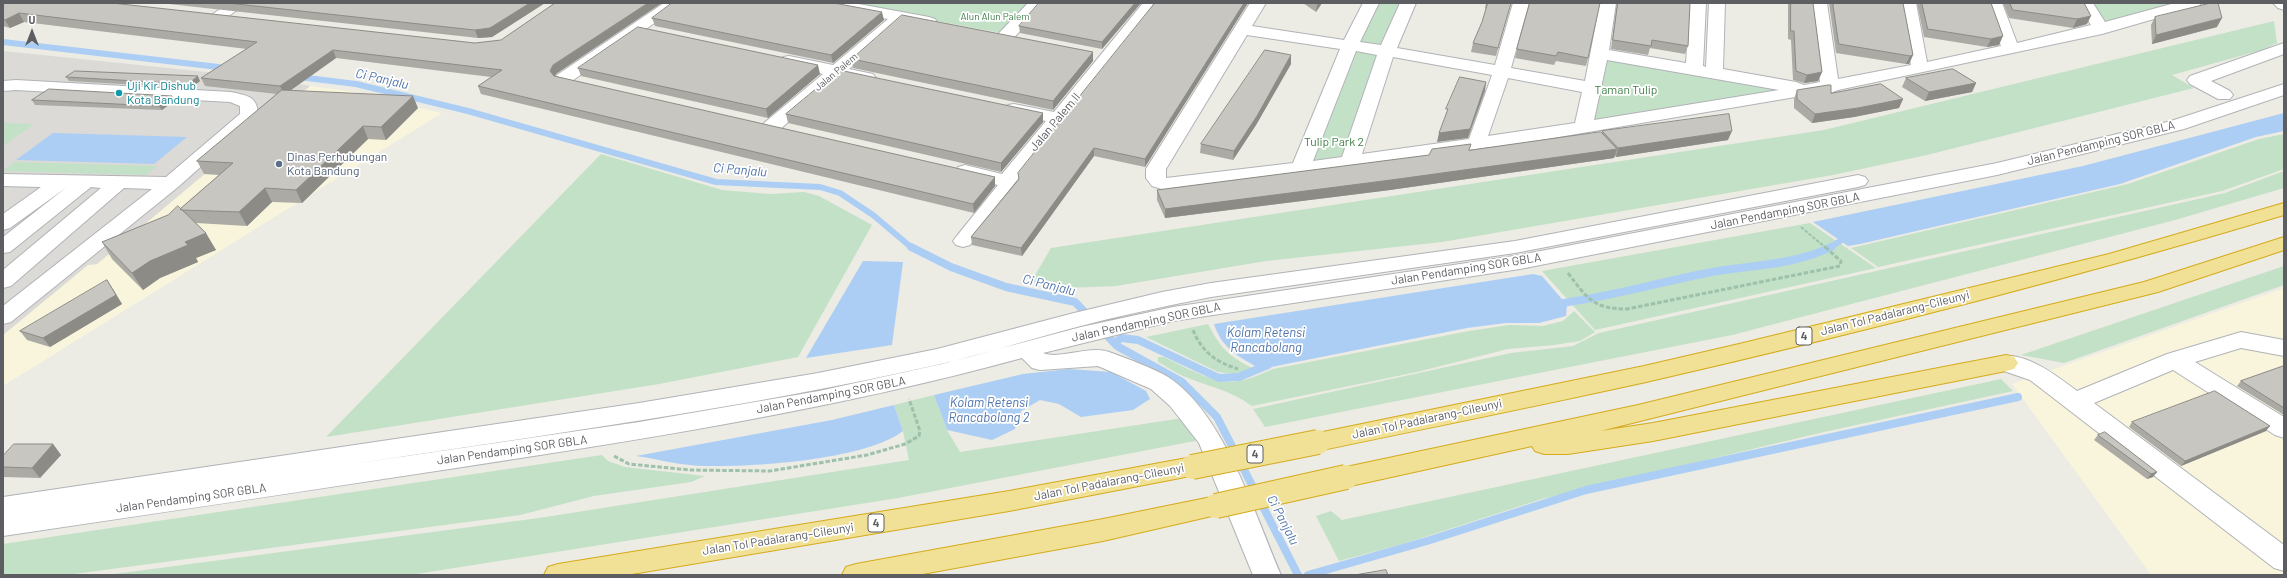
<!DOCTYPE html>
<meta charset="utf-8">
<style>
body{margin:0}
#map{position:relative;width:2287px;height:578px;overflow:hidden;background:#ecebe4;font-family:Barlow,sans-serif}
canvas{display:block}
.frame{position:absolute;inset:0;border:4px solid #5c5e62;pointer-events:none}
.north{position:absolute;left:12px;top:12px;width:40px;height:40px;-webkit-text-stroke:3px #fff;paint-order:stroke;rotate:0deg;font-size:11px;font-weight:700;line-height:16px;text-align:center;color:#5c5e62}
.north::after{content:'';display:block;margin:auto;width:14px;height:18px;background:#5c5e62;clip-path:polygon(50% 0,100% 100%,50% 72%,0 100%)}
</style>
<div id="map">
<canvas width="2287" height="578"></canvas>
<div class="frame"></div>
<div class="north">U</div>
</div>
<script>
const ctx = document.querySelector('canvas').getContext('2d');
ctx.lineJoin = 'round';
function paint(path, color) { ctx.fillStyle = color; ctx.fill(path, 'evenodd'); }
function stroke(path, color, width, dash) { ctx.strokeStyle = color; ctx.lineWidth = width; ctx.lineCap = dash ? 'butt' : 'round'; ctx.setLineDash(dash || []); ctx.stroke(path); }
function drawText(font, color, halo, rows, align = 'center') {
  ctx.font = font + ' Barlow,sans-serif'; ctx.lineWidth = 3.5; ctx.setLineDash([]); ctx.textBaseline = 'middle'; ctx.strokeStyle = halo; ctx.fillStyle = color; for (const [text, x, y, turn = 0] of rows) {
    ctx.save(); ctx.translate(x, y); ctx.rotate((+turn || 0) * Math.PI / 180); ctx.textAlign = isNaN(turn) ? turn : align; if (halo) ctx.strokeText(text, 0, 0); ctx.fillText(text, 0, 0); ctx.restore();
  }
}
const commercial = new Path2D(`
 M310 86 348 91 442 113 3 386V335L88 265 97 264Z
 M2284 288V575H2151L2012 384Z`);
const industrial = new Path2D(`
 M3 51 265 78 310 86 97 264 88 265 3 335Z`);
const green = new Path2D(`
 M841 3H1030L1001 33Z
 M1371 3H1408L1350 162 1300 169Z
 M2085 3H2193L2102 29Z
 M2274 21 2277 43 2262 50 2172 75 2194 88 1927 155 1833 175 1442 242 1266 261 1116 286 1065 288 1031 282 1051 248 1824 130Z
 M1604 57 1804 90 1588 125Z
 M3 123 34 124 3 146Z
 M2284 134V169L2222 191 1878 267 1851 248 2128 184 2259 139Z
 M601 154 722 190 770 194 804 192 819 196 872 225 798 357 659 384 326 437Z
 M14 162 157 166 146 175 3 171Z
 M2284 171V188L2175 220 1732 335 1265 427 1253 409 1511 353 1573 346 1599 333 2225 193Z
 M1810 223 1876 268 1595 330 1542 271Z
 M2284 266V285L2064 363 2021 355Z
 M1574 311 1595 332 1580 341 1554 345 1508 349 1417 372 1252 406C1230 390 1207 386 1183 376 1174 372 1166 366 1158 362V357H1164C1178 364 1214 383 1228 382 1244 382 1259 375 1273 369L1469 331 1509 325 1543 326 1563 321Z
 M1208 324C1223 352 1229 356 1256 370L1233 374 1218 372 1146 337Z
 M2001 379 2013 391 1824 432 1542 499 1406 543 1339 561 1316 516 1331 511 1342 520Z
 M934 395 947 430 960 452 1183 418 1205 439 898 498 410 575H107L539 518 909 460 903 431 894 405Z
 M602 455 608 461 625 467 705 476 691 482 594 496 520 515 66 575H3V544Z`);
const water = new Path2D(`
 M2284 113V131L2256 137 2120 184 1860 244 1848 246 1813 222 2083 166Z
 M53 133 187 137 154 164 16 160Z
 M863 261 903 262 892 345 806 358Z
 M1533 274 1542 276 1567 305 1566 316 1539 323H1506L1467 328 1261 369C1239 357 1222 349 1214 324Z
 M1069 369 1111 372 1146 391 1150 399 1133 410 1081 417 1059 404 1040 400 1021 411 1015 429 992 440 947 430 934 395 1023 374Z
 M894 405 903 431C865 460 754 467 705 466 682 466 658 459 636 456L832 420Z`);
const streamFar1 = new Path2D(`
 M3 42 227 68
 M299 77 356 84 468 111 716 182 820 187 840 193 873 215 912 248
 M1829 248 1848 236`);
const stream = new Path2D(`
 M911 247 951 267 1006 287 1075 302 1117 346 1182 382 1217 417 1298 575
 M1555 304C1606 298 1656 283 1707 273 1749 265 1792 266 1831 247
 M1115 343 1121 338 1138 340 1219 378 1239 377 1268 365
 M1308 575 1427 541 1586 490 2018 397`);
const pathFar1 = new Path2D(`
 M1801 227 1826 248`);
const path = new Path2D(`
 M1568 273C1587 298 1593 309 1627 309L1840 266 1841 261 1825 247
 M1193 330C1202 352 1216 362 1238 369
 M614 456 629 464 690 470 770 471 867 455 905 444 919 436 920 431 909 399`);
const minor = new Path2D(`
 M228 3H247L223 20H211L209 17Z
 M664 3H683L569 83H557L554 79 557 75Z
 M819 3H853L929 17 935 19 937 22 935 25 929 27 904 22 849 69 873 74 876 78 873 82 867 83 840 77 778 131 771 133 764 131 762 127 764 123 823 74 783 65 780 61 783 57 789 56 833 65 888 19 827 8 821 6Z
 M1028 3H1045L1011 41H999L997 37 999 33Z
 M1143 3H1159L1017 181 1018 186 1015 190 970 245 963 247 956 245 953 241 956 237 998 185 958 175 955 171 958 167 965 165 1002 174 1046 121 1008 113 1005 109 1008 105 1014 104 1054 112Z
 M1250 3H1266L1252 26 1344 40 1363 3H1379L1360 42 1381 45 1400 3H1416L1397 48 1495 65 1513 3H1529L1511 68 1585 81 1600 3H1616L1609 50 1686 63 1690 3H1706L1703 66 1706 67 1709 3H1725L1723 69 1796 82 1804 85 1820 82 1811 3H1827L1838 79 1911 65 1900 3H1916L1927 62 2001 46 1986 3H2002L2017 43 2091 25 2077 3H2093L2105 22 2175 3H2201L2199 6 2102 34 1838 90 1830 93 1825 92 1476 151 1168 191 1152 186 1146 178V169ZM1247 35 1340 49 1293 163 1166 178V169ZM1356 51 1377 55 1342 157 1313 161ZM1393 57 1492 75 1469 139 1362 154ZM1607 60 1779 90 1594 120ZM1508 78 1582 92 1575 123 1488 136Z
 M2273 3H2284V10L2278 8Z
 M2284 43V54L2211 81 2230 91 2233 95 2230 99H2218L2190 84 2187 80 2190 76Z
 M16 80 231 92C248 96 258 96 258 116L178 187 11 322 3 324V306L152 189 124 188 11 286 3 288V270L101 188 91 187 10 252 3 253V237L67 187 10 228 3 230V214L41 187 3 186V174L166 177 240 114V106L230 102 16 90 3 91V81Z
 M2284 84V95L2184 129 1997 175 1520 269 1173 321 1043 353C1061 360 1088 345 1109 352 1126 358 1153 368 1168 377 1224 413 1255 515 1281 575H1253L1199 443 1170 406 1151 389 1098 366 1040 370 1032 368 1022 358C836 409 646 439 456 468 305 491 154 514 3 536V497L639 403 818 373 937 349 1074 313 1162 292 1211 283 1515 241 1858 175 1865 177 1868 181 1865 185 1858 187 1515 253 1211 297C1165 306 1118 316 1073 328 1027 340 982 355 936 365 741 409 542 435 346 465L639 422 819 391 942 364 1081 327 1173 307 1520 255 1997 163 2171 121Z
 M2241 332 2284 340V356L2241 348 2195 362 2284 417V438L2275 435 2173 370 2094 403 2284 545V571L2274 568 2030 380 1998 369 1994 363 1998 357C2024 350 2057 376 2077 391L2167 354Z`);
const highway = new Path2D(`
 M2284 203V215C2073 278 1860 333 1646 382 1537 406 1427 428 1318 451L1309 448 1305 442 1309 436 1318 433 1644 366 1739 344 2109 254Z
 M2284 237V250L2158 292 1600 431 1653 423 2006 355 2014 357 2018 363 2014 369 2006 371 1653 441 1568 454H1544L1535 451 1532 446 1346 487 1337 484 1333 477 1337 470 1346 467 1638 405 2144 282Z
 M1192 457 1201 460 1205 467 1201 474 1009 511 626 575H544L548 567 558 564 1009 491Z
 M1216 496 1225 499 1229 506 1225 513 1103 541 917 575H842L846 567 856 564 1103 519Z`);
const highwayBridge = new Path2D(`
 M1192 467 1318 442
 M1216 506 1346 477`);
const wall = new Path2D(`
 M3 3 556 74 555 76 995 186 974 213 481 94 478 86 491 77 336 58 291 90 418 108 386 140 368 139 302 203 272 202 247 226 196 223 216 250 196 258 198 262 160 278 143 290 112 259 102 242 168 215 180 209 219 175 204 174 197 161 277 94 205 86 201 78 247 49 24 22 10 28 3 26Z
 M160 3H545L492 37 478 38Z
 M1141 3 1102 49 1020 33 1019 26Z
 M1155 3H1248L1145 167 1094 156 1022 256 972 245 971 237 1018 179Z
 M1303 3H1322L1316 12Z
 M1486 3H1511L1496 56 1471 52 1473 43 1482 22 1486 9 1485 8Z
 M1530 3 1588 58 1586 66 1556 61 1554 65 1515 58 1517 49Z
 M1615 3H1690L1688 46 1685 54 1650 48 1648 55 1611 49 1617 3Z
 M1788 3H1813L1822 72 1818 81 1804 83 1793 80 1791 40 1788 39Z
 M1829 3H1903L1913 55 1909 64H1906L1836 53Z
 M1917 3H1991L1999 45 1987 47 1924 37Z
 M2003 3H2084L2087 24 2073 28 2009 18Z
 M2155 17 2217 27 2152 44 2151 25Z
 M652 18 884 20 833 63 655 26Z
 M1291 55V64L1256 125 1233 160 1200 153 1201 144Z
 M852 59 1093 61 1053 110 853 68Z
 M578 68 820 74 768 118 581 76Z
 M66 77 200 81 191 88 69 81Z
 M1906 78 1976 83 1972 92 1925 101 1902 87Z
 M1797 90 1831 93 1903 99 1899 108 1854 117 1812 123 1794 108V99Z
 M172 96 175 100 162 110 35 105 32 100Z
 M786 114 1043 122 1001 172 788 123Z
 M1602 131 1728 140 1616 157 1615 156 1614 158 1390 190 1165 218 1157 200V190L1602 133Z
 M113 289 122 304 50 347 27 340 20 331Z
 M2284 366V415L2237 386 2241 381Z
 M2132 422 2266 431 2181 466 2129 427Z
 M2098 435 2157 472 2153 477 2147 479 2094 440Z
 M53 444 61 455 40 478 3 477V456Z`);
const shadedWall = new Path2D(`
 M530 3H545L492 37 478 38 475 30Z
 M648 3H662L556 74 553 80 550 71 553 65Z
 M1135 3H1141L1102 49V42Z
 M1244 3H1248L1145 167V159Z
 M1318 3H1322L1316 12 1317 5Z
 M882 12 884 20 833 63 831 55Z
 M19 13 24 22 10 28 5 20Z
 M2091 16 2087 24 2073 28 2077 19Z
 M2222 18 2217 27 2152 44 2156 35Z
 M2003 36 1999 45 1987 47 1991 39Z
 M333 50 336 58 284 95 280 86Z
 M1093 52V61L1053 110V101Z
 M1291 55V64L1256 125 1233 160 1234 151Z
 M1913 55 1909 64H1906L1910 56Z
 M818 65 820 74 768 118 766 109Z
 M1822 72 1818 81 1804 83 1807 75Z
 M198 76 200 81 191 88 188 84Z
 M1486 82 1485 91 1468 138 1437 142 1439 133Z
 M1976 83 1972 92 1925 101 1929 92Z
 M172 96 175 100 162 110 159 106Z
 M413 96 418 108 386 140 381 127Z
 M1903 99 1899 108 1854 117 1812 123 1815 114Z
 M1043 113V122L1001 172V163Z
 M363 126 368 139 302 203 296 190Z
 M1732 131 1728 140 1616 157 1618 148Z
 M1094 148V156L1022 256 1021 248Z
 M1617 149 1614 158 1390 190 1165 218V209Z
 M995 177V186L974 213 973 204Z
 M265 188 272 202 247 226 239 212Z
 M206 233 216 250 196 258 198 262 160 278 143 290 132 273 150 261 185 242Z
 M107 280 122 304 50 347 43 338Z
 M2270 426 2266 431 2181 466 2185 461Z
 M53 444 61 455 40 478 32 468Z
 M2157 472 2153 477 2147 479 2151 474Z`);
const building = new Path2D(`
 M3 3H112L475 43 501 40 555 3H648L553 65 550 71 554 76 995 177 973 204 478 86 502 70 333 50 280 86 201 78 257 42 19 13 5 20 3 19Z
 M228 3H530L490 28 475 30Z
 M672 3H834L882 12 831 55 652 18Z
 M1039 3H1135L1102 42 1019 26Z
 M1155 3H1244L1145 159 1094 148 1021 248 971 237 1019 179 1018 173Z
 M1488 3H1511L1498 48 1473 43 1482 22Z
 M1530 3H1600L1588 58 1558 52 1556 56 1517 49Z
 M1618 3H1690L1688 46 1652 40 1651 46 1613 40Z
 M1791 3H1813L1822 72 1807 75 1796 71 1794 31H1791Z
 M1833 3H1903L1913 55 1910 56 1839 44Z
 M1922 3H1991L2003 36 1991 39 1928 29Z
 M2010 3H2084L2091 16 2077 19 2013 10Z
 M2211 3H2218L2222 18 2156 35 2155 17Z
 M902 15 1093 52 1053 101 852 59Z
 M638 27 818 65 766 109 578 68Z
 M1265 50 1291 55 1257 116 1234 151 1201 144Z
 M1953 69 1976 83 1929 92 1906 78Z
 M839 70 1043 113 1001 163 786 114Z
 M75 71 198 76 188 84 66 77Z
 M1460 77 1486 82 1470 129 1439 133 1448 109H1446Z
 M1881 84 1903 99 1858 108 1815 114 1797 99V90L1828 85H1831V93Z
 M49 89 172 96 159 106 32 100Z
 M282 90 413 96 381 127 363 126 296 190 265 188 239 212 181 210 180 209 233 163 197 161Z
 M1729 114 1732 131 1618 148 1602 131Z
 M1601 132 1617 149 1391 180 1165 209 1157 190 1429 155 1432 149 1471 144 1469 150Z
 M178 206 206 233 185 242 188 245 150 261 132 273 102 242 168 215Z
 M107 280 116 295 43 338 20 331Z
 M2284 366V408L2241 381Z
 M2215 391 2270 426 2185 461 2132 422Z
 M2105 432 2157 472 2151 474 2098 435Z
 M14 444H53L32 468 3 467V456Z
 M1386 570 1388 575H1355Z`);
const markers = [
 [119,93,4,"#0f9aa8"],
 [279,164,4,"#5c6f8a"]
];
const farParknames = [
 ["Alun Alun Palem",995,17]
];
const farStreetnames = [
 ["Jalan Palem",836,72,-40]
];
const shields = [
 [1804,336,16],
 [1255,454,16],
 [876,523,16]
];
const shieldNames = [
 ["4",1804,336],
 ["4",1255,454],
 ["4",876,523]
];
const cultureNames = [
 ["Uji Kir Dishub",127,86],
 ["Kota Bandung",127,100]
];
const parkNames = [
 ["Taman Tulip",1626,90],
 ["Tulip Park 2",1334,142]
];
const streetNames = [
 ["Jalan Palem II",1055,122,-50],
 ["Jalan Pendamping SOR GBLA",2101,143,-14],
 ["Jalan Pendamping SOR GBLA",1785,211,-11],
 ["Jalan Pendamping SOR GBLA",1466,269,-9],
 ["Jalan Tol Padalarang–Cileunyi",1895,313,-14],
 ["Jalan Pendamping SOR GBLA",1146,322,-12],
 ["Jalan Pendamping SOR GBLA",831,395,-11],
 ["Jalan Tol Padalarang–Cileunyi",1427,419,-12],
 ["Jalan Pendamping SOR GBLA",512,450,-8],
 ["Jalan Tol Padalarang–Cileunyi",1109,482,-11],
 ["Jalan Pendamping SOR GBLA",191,498,-8],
 ["Jalan Tol Padalarang–Cileunyi",778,539,-9]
];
const serviceNames = [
 ["Dinas Perhubungan",287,157],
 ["Kota Bandung",287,171]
];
const waterNames = [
 ["Ci Panjalu",382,79,13],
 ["Ci Panjalu",740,170,5],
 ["Ci Panjalu",1049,285,14],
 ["Kolam Retensi",1266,333],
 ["Rancabolang",1266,348],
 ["Kolam Retensi",989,403],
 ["Rancabolang 2",989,418],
 ["Ci Panjalu",1283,520,63]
];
paint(commercial, '#f9f5dc');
paint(industrial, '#dbdad6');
paint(green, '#c3e1c6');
paint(water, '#accef4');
stroke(streamFar1, '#accef4', 6);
stroke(stream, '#accef4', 8);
stroke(minor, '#b1b3b7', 2);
stroke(highway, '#d5ab1b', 2);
stroke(pathFar1, '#9dc1aa', 2, [3.5, 1.5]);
stroke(path, '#9dc1aa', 3, [4.5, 2]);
paint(minor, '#fff');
paint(highway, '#f0e197');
stroke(highwayBridge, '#d5ab1b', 26, []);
stroke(highwayBridge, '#f0e197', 24);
paint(wall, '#acaaa5');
paint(shadedWall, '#8c8b86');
paint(building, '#c8c6c0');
stroke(building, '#8c8b86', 1);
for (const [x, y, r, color] of markers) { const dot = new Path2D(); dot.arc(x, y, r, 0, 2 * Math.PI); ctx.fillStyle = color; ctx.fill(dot); stroke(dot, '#fff', 1.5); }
drawText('10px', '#3f7e48', '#fff', farParknames);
drawText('10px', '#5c5e62', '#fff', farStreetnames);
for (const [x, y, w] of shields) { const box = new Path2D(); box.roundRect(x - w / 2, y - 9, w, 18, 3); ctx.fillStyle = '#fff'; ctx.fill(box); stroke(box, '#5c5e62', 1); }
drawText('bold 11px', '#5c5e62', null, shieldNames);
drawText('12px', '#0d838f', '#fff', cultureNames, 'left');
drawText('12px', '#3f7e48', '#fff', parkNames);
drawText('12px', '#5c5e62', '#fff', streetNames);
drawText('12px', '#4e5e75', '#fff', serviceNames, 'left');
drawText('italic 13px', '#4f74ac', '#fff', waterNames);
</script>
